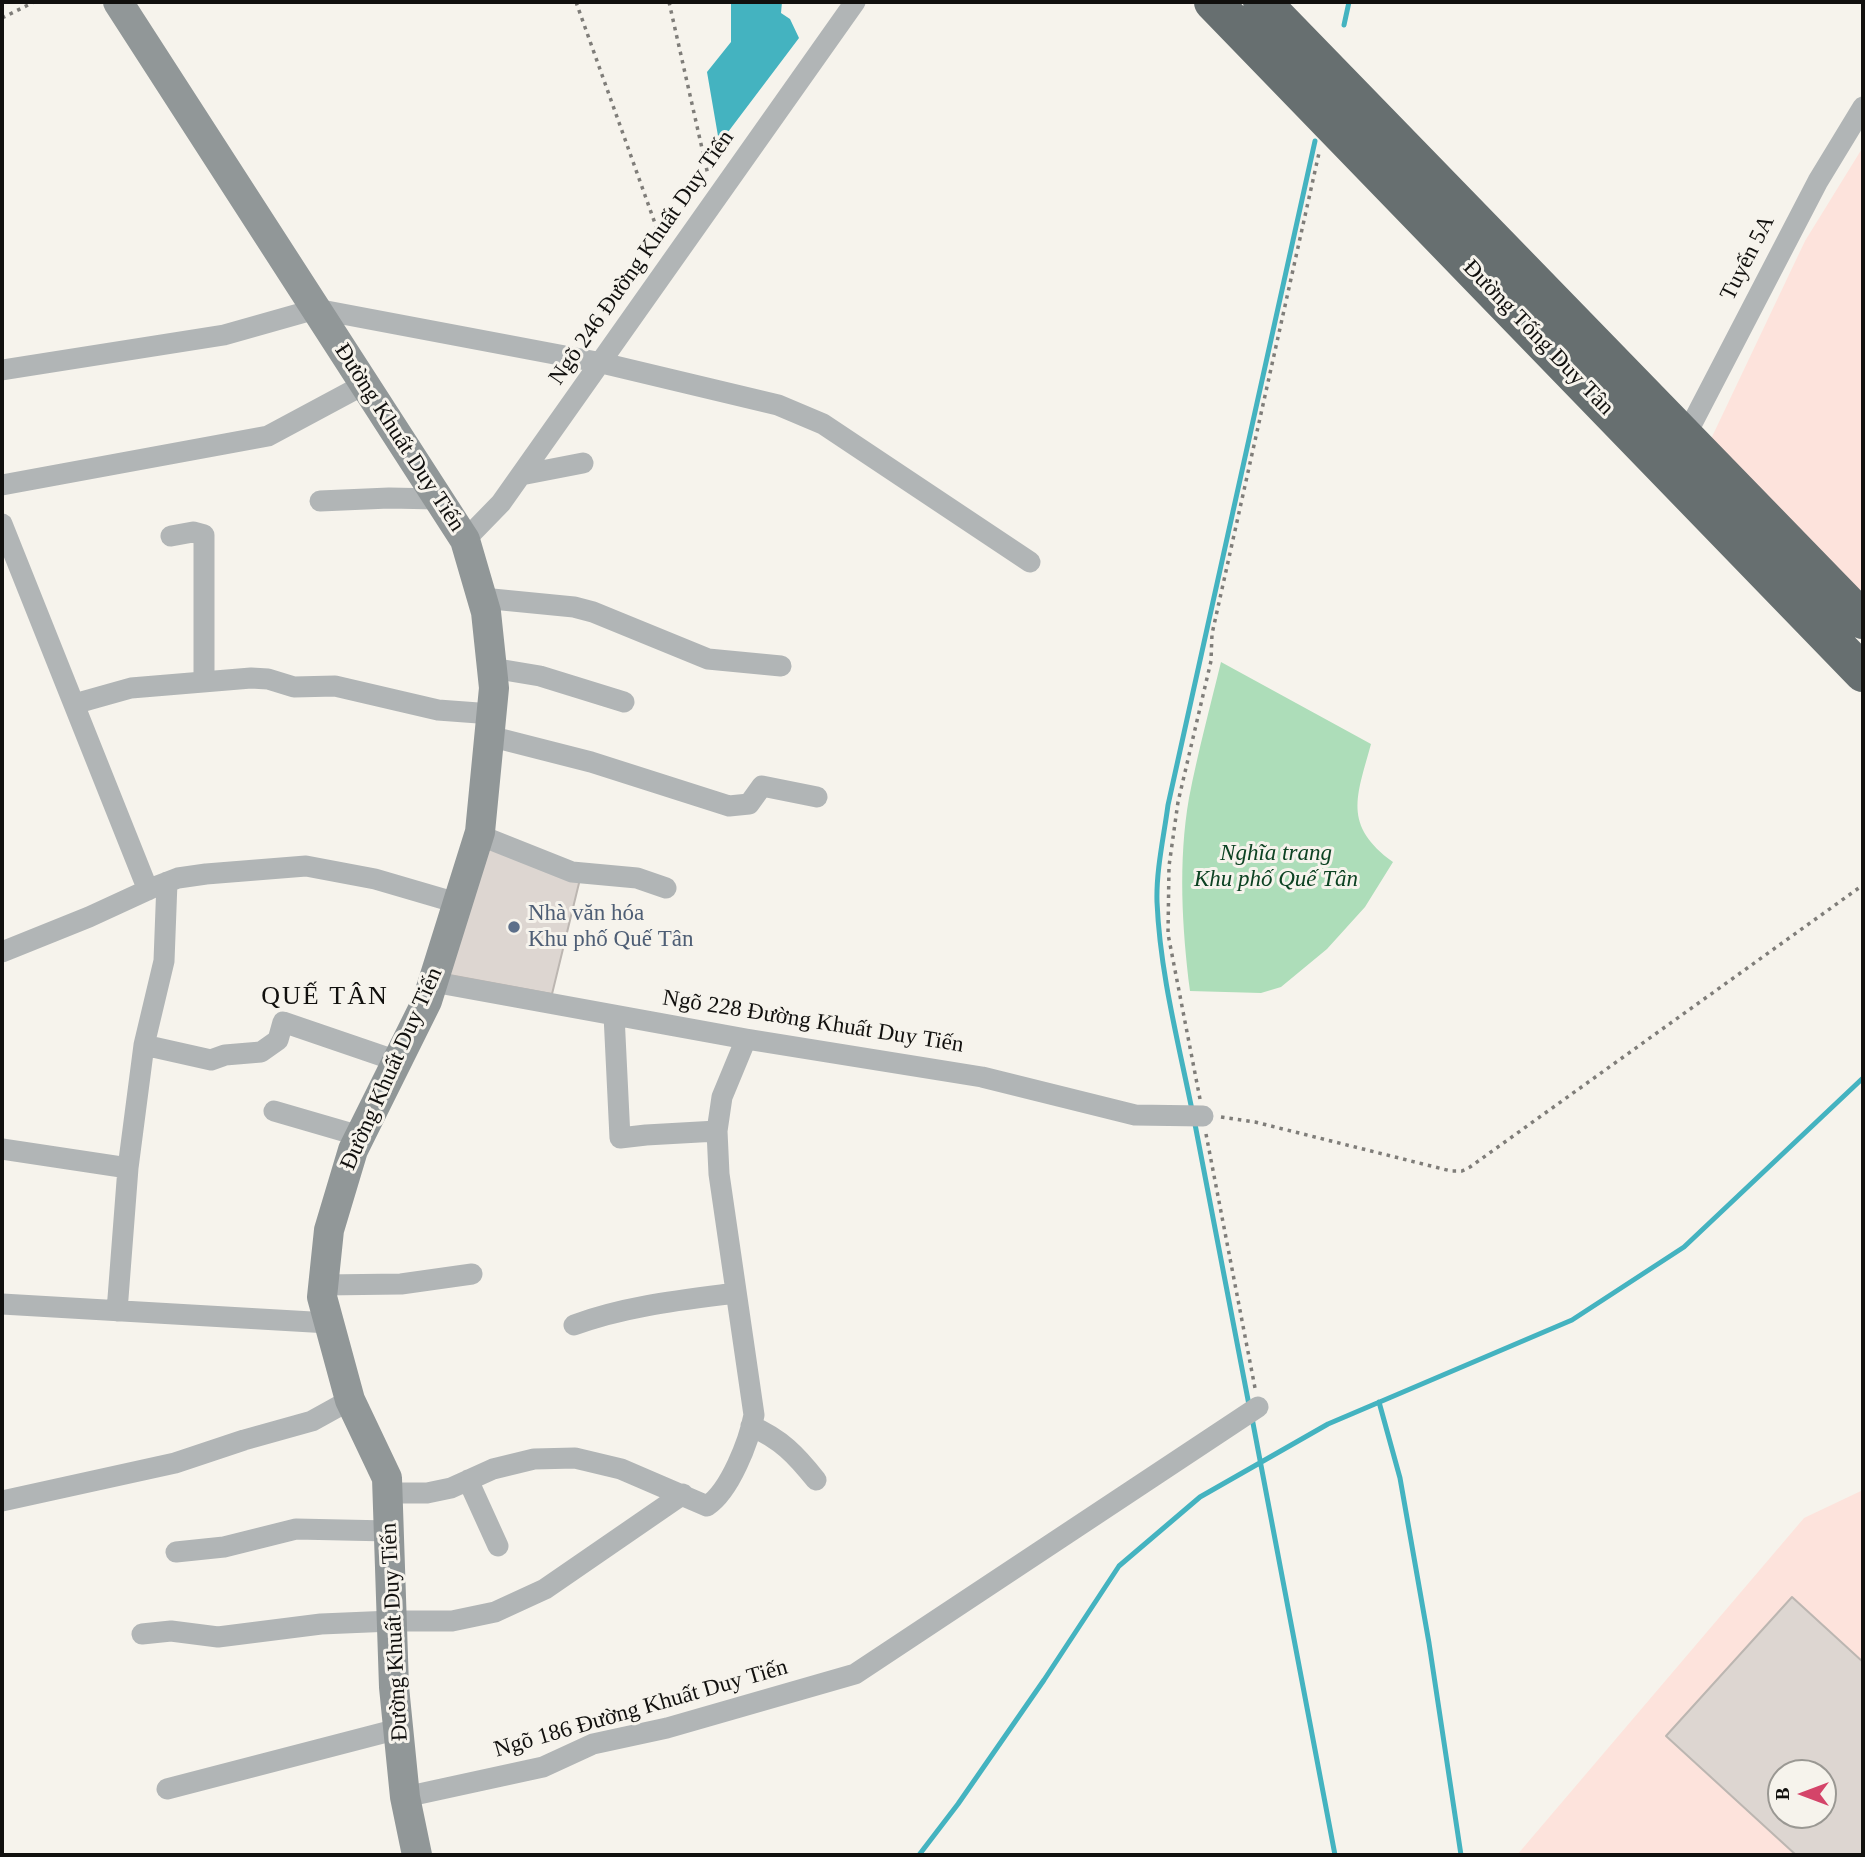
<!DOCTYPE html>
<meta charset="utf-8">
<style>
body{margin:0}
#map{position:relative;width:1865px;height:1857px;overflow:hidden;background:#f6f3ec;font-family:"Times New Roman",serif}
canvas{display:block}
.frame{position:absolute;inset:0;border:4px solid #11100e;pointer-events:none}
.north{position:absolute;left:1767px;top:1759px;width:70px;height:70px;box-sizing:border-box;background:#f6f3ec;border:2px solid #9a9893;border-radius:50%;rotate:270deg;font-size:19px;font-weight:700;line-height:28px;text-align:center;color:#11100e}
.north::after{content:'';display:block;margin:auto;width:24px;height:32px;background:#d44469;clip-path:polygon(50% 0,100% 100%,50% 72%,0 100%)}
</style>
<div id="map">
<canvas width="1865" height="1857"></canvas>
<div class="frame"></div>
<div class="north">B</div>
</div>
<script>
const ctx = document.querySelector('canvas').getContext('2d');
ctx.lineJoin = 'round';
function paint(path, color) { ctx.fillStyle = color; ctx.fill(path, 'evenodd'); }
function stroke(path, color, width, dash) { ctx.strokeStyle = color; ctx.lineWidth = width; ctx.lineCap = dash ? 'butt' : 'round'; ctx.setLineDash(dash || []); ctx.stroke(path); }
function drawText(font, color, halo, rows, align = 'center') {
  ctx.font = font + ' "Times New Roman",serif'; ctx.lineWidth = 6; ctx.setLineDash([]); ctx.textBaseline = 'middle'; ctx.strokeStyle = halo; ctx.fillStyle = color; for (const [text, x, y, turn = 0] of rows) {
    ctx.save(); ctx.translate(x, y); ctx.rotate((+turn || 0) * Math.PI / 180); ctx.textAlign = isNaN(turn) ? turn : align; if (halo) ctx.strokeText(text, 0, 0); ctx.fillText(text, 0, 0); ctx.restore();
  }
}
const industrial = new Path2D(`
 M1863 147V606L1710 441 1805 241Z
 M1863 1490V1855H1517L1804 1518ZM1781 1773H1823V1815H1781Z`);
const green = new Path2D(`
 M1221 662 1371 744C1357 796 1342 825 1393 862L1365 907 1327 949 1281 987 1261 993 1190 991C1182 928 1178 861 1189 798 1198 752 1210 707 1221 662Z`);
const water = new Path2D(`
 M731 2H782L781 13 790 19 799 38 725 136H718L707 72 731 42Z`);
const stream = new Path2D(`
 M1344 25 1349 2
 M1192 1110C1178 1041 1160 972 1157 902 1156 870 1164 836 1168 805L1315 141
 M1194 1119 1249 1405
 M1379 1402 1400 1478 1429 1643 1461 1855
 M1252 1418 1335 1855
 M919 1855 958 1804 1044 1680 1119 1566 1200 1497 1328 1424 1572 1320 1684 1247 1863 1078`);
const building = new Path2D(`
 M484 845 580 879 552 994 444 974Z
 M1792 1597 1863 1662V1853L1861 1855H1796L1666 1736ZM1781 1773H1823V1815H1781Z`);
const path = new Path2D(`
 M576 2 662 243
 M669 2 708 175
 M2 18 34 2
 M1200 1099 1168 934 1169 866 1178 802 1211 661 1212 634 1319 153
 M1221 1117 1255 1122 1451 1171H1462L1470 1167 1863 885
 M1206 1134 1255 1388`);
const street = new Path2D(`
 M2 370 224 335 316 309 602 363 778 405 823 424 1030 562
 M1685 437 1818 181 1863 107
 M521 475 583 463
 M2 485 268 436 365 384
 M320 501 389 498 438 499
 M2 524 148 890
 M171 536 193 532 204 535V681
 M465 540 501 503 855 2
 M482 598 574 607 593 612 708 659 781 666
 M492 668 540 676 624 702
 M74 704 131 688 251 678 268 679 294 687 335 686 438 710 492 714
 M489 736 591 762 729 806 749 804 762 786 817 797
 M479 835 572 872 637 878 666 888
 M2 952 89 917 152 888 178 878 206 874 306 866 375 879 457 903
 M433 982 746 1039 982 1077 1135 1115 1203 1116
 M614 1015 620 1138 646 1135 717 1131
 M144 1045 211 1060 225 1055 261 1052 278 1040 283 1022 397 1061
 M274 1111 360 1136
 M2 1149 128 1168
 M324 1285 401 1284 472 1274
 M2 1304 329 1323
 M117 1311 128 1168 144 1045 164 961 167 882
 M574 1325C625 1306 682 1300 736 1293
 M751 1426C781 1439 796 1455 816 1480
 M468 1480 498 1546
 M388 1493H427L451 1488 493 1469 534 1459 575 1458 621 1469 707 1506C730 1491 749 1441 754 1415L719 1174 717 1131 722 1097 746 1039
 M2 1501 175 1463 244 1440 312 1421 350 1400
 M176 1552 224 1547 296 1529 389 1531
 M142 1634 171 1631 218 1637 321 1624 392 1621H452L495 1612 545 1589 683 1494
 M167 1789 398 1729
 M405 1797 543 1767 593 1744 667 1728 855 1674 1258 1407`);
const secondary = new Path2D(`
 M118 2 465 540 486 612 494 688 480 832 427 1001 353 1150 329 1230 322 1297 350 1400 387 1478 394 1687 405 1797 417 1855`);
const highway = new Path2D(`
 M1213 2 1863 673
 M1262 2 1863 620`);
const markers = [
 [514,927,7,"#5c6f8a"]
];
const streetNames = [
 ["Ngõ 246 Đường Khuất Duy Tiến",642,258,-55],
 ["Tuyến 5A",1748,258,-63],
 ["Đường Tống Duy Tân",1538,338,46],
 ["Đường Khuất Duy Tiến",399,438,57],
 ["Ngõ 228 Đường Khuất Duy Tiến",813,1022,9],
 ["Đường Khuất Duy Tiến",392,1069,-66],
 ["Đường Khuất Duy Tiến",395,1632,-93],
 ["Ngõ 186 Đường Khuất Duy Tiến",641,1709,-16]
];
const parkNames = [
 ["Nghĩa trang",1276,854],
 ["Khu phố Quế Tân",1276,880]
];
const serviceNames = [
 ["Nhà văn hóa",528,914],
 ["Khu phố Quế Tân",528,940]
];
const quarterNames = [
 ["QUẾ TÂN",325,997]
];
paint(industrial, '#fde3dc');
paint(green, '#adddb9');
paint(water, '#44b3c0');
stroke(stream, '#44b3c0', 5);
paint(building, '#ddd6d1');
stroke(building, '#bcb6b1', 2);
stroke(path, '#7f7d79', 3.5, [3.5, 5]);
stroke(street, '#b1b5b6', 21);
stroke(secondary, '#919798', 30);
stroke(highway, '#676f70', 38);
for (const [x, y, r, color] of markers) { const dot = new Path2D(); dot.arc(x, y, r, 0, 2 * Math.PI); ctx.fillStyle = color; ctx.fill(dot); stroke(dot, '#f6f3ec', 2.5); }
drawText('23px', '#11100e', '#f6f3ec', streetNames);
drawText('italic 23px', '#0c4222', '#f6f3ec', parkNames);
drawText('23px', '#4e5e75', '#f6f3ec', serviceNames, 'left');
ctx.letterSpacing = '2px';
drawText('26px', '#11100e', '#f6f3ec', quarterNames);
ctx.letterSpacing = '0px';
</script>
